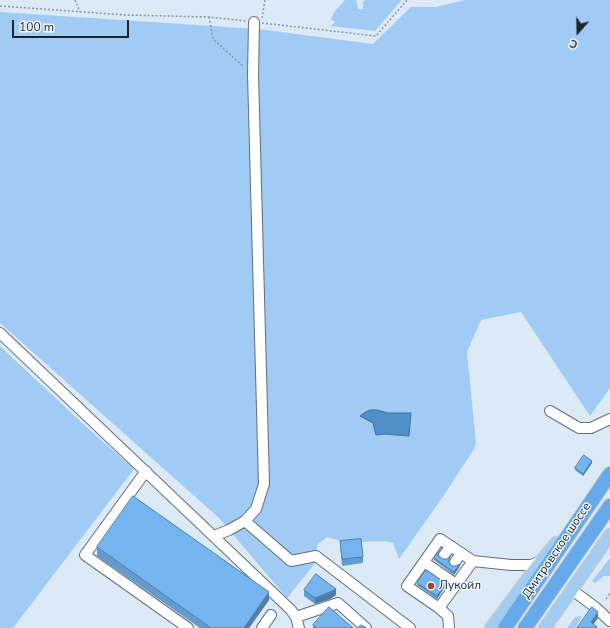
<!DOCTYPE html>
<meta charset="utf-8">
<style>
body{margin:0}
#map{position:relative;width:610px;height:628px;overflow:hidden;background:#dceaf7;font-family:"Nunito Sans",sans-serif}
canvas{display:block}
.north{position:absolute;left:558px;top:12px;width:40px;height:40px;-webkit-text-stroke:3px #eef6fe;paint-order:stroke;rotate:200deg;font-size:11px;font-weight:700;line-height:16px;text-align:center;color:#1f2429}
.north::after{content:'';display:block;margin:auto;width:14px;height:18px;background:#1f2429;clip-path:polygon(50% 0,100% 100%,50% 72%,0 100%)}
.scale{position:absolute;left:12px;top:20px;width:117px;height:18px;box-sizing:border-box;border:2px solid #1f2429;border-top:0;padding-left:5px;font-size:12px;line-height:14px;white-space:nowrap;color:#1f2429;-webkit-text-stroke:3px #eef6fe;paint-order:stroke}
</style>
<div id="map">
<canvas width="610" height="628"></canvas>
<div class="north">С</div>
<div class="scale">100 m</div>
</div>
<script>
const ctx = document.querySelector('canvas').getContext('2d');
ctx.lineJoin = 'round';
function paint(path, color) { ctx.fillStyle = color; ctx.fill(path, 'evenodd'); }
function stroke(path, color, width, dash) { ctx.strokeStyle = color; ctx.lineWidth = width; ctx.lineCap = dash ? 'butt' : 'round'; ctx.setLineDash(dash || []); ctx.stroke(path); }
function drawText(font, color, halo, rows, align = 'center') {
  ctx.font = font + ' "Nunito Sans",sans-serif'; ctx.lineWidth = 3; ctx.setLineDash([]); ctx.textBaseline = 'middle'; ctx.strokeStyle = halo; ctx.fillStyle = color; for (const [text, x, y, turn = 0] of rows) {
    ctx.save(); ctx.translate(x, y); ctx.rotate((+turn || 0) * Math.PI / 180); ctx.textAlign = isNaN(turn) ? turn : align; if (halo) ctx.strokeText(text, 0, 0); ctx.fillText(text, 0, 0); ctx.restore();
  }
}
const green = new Path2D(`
 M345 0H356L358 9H363V2L365 0H401L400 2 375 31 330 26 335 22 331 19 335 11Z
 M465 0H610V388L590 416 521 312 481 320 467 352 476 443 474 449 444 495 399 559 393 543C382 540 372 542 361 542 348 542 339 541 327 537L318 544 317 548 315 563 287 598 219 518 0 323V12L258 29 373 44 411 7H436ZM377 410 388 413H411L409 436 384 434 377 435 373 423 361 416Z
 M0 346 82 423 134 469 13 628H0Z
 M610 558V576H604L595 583 592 581Z
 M582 616 575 628H567L575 617Z`);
const water = new Path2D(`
 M370 410H377L388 413H411L409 436 384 434 376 435 373 423 360 416 364 413Z`);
const path = new Path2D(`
 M75 0 80 12
 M0 6 125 15 209 17 246 21
 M209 17 213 39 244 67
 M262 18 265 0
 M262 23 376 36 407 0
 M606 599 610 593`);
const minor = new Path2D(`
 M0 333 291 610 296 617 299 628
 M550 411 579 428H591L610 419
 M146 471 85 555 188 628
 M245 521 291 561 316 556 410 628
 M214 536 229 530 245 521 256 509 264 484 253 74 254 22
 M444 555 451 546
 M424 562 456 584
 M455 562 461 553
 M572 590 595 607 610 621
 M439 608 407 586 440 539 473 561
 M296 617 338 603 366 628
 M262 628 271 615
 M449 628 448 616 439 608 473 561 511 565H531L541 561`);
const major = new Path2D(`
 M491 628 541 561 556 543
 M545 628 610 535`);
const highway = new Path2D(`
 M505 628 610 474
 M525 628 610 506`);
const wall = new Path2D(`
 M592 463 583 476 575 470V468Z
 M340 541 363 557V563L342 566Z
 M97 547 269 600 249 628H200L97 556Z
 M438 556 443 559H450L449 562 452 566H460L454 575 434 560V558Z
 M417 583 446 585 437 599 417 585Z
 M304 590 336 595 330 599 315 604 304 596Z
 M313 625 353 628H313Z`);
const shadedWall = new Path2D(`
 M592 461V463L583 476V474Z
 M460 564V566L454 575V572Z
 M446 583V585L437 599V596Z
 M336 589V595L330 599 315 604V598Z
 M269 592V600L249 628H244Z
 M598 612V618L591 628V622Z`);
const building = new Path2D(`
 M584 455 592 461 583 474 575 468Z
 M133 496 269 592 244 628H211L97 547Z
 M361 539 363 557 342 559 340 541Z
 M438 552V556L443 559H447L450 556 449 559V562L452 566H455L460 564 454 572 434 558Z
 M426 570 446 583 437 596 417 583Z
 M316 574 336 589 330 592 315 598 304 590Z
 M329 607 353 628H317L313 625Z
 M592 607 598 612 591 622 597 627 596 628H577Z
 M361 625 365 627 366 628H358Z`);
const markers = [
 [431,586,4,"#ac4422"]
];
const streetNames = [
 ["Дмитровское шоссе",557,551,-56]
];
const poiNames = [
 ["Лукойл",439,586]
];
paint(green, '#a0cbf4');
paint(water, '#508fc8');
stroke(water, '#416f98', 1);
stroke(minor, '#626e79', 12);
stroke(major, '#c9cacc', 14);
stroke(highway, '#c9cacc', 16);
stroke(path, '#8d97a1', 1.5, [2, 2]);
stroke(minor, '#fff', 10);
stroke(major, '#a3ccf2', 12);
stroke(highway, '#65aaea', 14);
paint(wall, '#649bce');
paint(shadedWall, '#517ea7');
paint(building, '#74b4ef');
stroke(building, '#517ea7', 1);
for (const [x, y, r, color] of markers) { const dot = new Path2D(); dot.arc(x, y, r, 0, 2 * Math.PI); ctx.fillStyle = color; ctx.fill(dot); stroke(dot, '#eef6fe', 1.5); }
drawText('12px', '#1f2429', '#eef6fe', streetNames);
drawText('12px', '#1f2429', '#eef6fe', poiNames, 'left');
</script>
